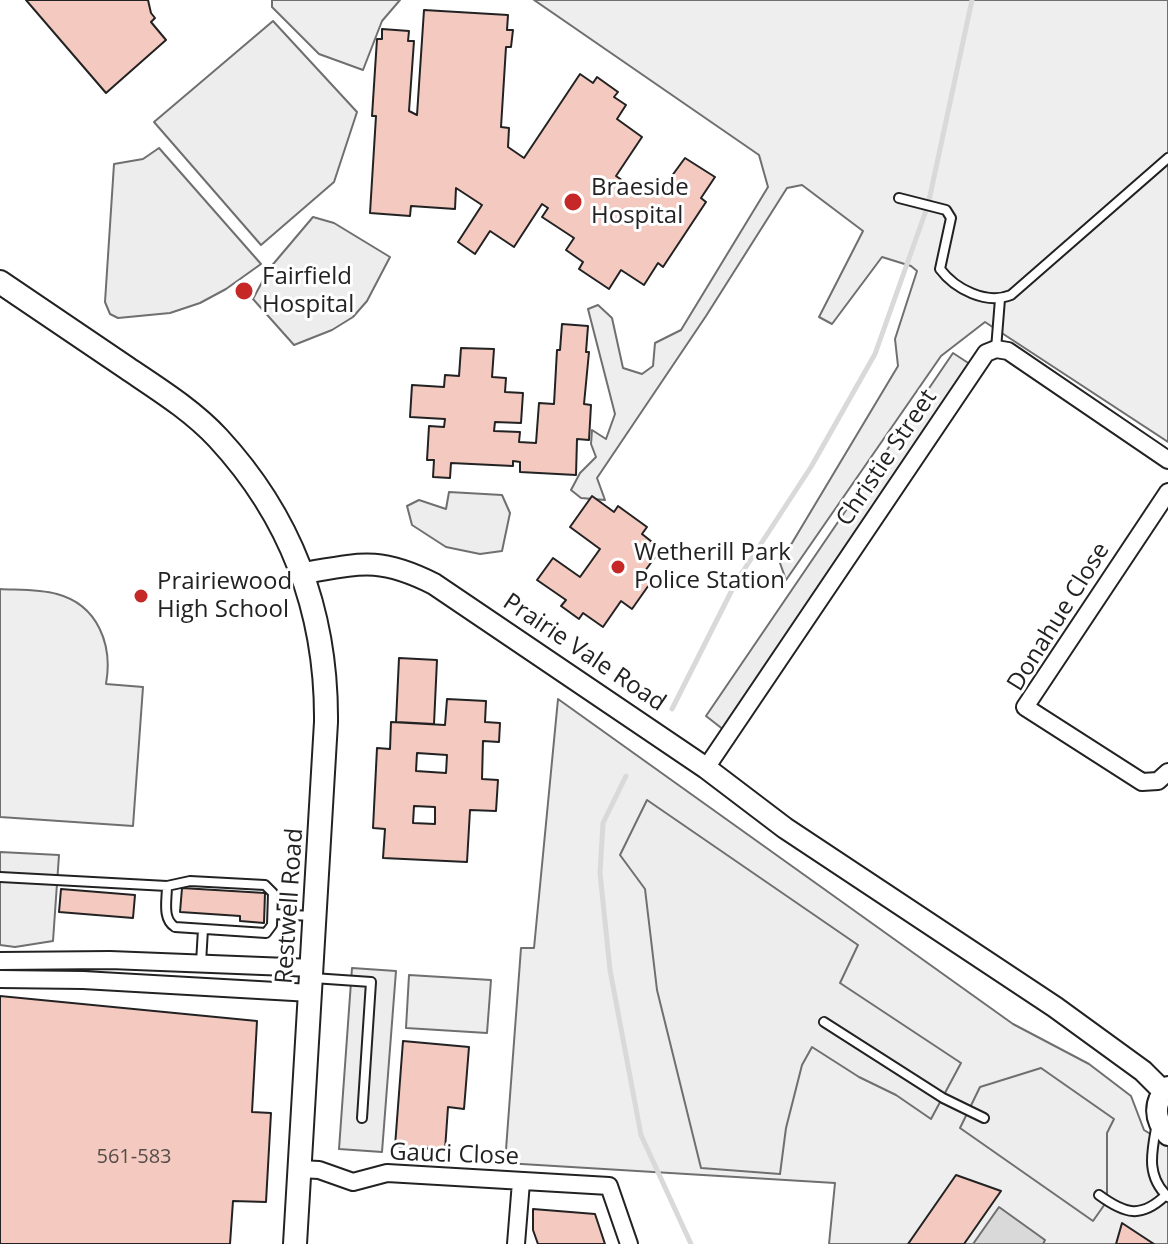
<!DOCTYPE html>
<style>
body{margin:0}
canvas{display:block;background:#fff}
</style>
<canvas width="1168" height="1244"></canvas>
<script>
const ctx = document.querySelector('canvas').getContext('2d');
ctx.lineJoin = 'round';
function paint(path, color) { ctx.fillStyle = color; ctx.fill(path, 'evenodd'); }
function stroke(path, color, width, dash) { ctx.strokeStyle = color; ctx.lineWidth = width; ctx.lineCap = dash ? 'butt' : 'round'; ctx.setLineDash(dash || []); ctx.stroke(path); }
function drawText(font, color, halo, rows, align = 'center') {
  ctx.font = font + ' "Open Sans",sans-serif'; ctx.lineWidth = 6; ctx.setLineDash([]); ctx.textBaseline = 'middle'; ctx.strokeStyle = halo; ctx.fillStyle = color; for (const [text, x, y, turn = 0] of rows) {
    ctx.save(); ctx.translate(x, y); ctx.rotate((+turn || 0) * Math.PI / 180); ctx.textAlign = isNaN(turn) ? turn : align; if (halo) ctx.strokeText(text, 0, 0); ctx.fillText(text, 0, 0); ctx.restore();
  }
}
const green = new Path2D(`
 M272 0H400L382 21 363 70 319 54 272 7Z
 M534 0H1168V442L985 322 941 356 786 580 780 563 898 366 895 339 917 271 911 266 882 257 832 324 819 317 863 231 802 185 787 188 706 316 597 478 605 500 581 498 571 490 580 473 596 457 591 444 592 430 606 439 615 414 588 309 598 305 612 318 623 368 642 374 653 366 655 343 681 330 768 187 759 155Z
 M0 589C18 590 39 589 57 594 98 605 113 645 106 684L143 687 133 826 0 817Z
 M558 699 1013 1024 1089 1064 1131 1096 1144 1130 1168 1145V1244H829L835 1183 505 1163 521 948H534Z
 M409 975 491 980 487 1033 406 1028Z`);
const parking = new Path2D(`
 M273 21 357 112 334 182 261 245 154 122Z
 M159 148 261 264 226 289 200 303 170 313 118 318 110 314 105 302 114 164 143 159Z
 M313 217 334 223 390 257 367 301 353 317 332 330 294 345 253 299 269 269Z
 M953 353 976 368 729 734 706 716Z
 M449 492 502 495 510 513 502 551 480 554 446 547 412 525 407 506 419 500 446 509Z
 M647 800 858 945 840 983 961 1063 931 1119 896 1095 859 1077 812 1047 802 1065 786 1128 780 1174 701 1168 657 990 645 889 620 855Z
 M0 852 59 855 53 941 15 947 0 945Z
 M352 968 396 971 382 1152 339 1149Z
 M1041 1068 1114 1119 1107 1133V1201L1093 1221 960 1128 980 1087Z`);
const water = new Path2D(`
 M999 1207 1045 1240 1043 1244H973Z`);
const stream = new Path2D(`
 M672 709 736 582 811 467 875 354 928 205 972 0
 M626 776 603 823 600 873 610 970 641 1135 691 1244`);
const building = new Path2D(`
 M26 0H148L151 13 155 18 151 22 166 40 106 93Z
 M424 10 508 15 507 30H513L511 47H506L501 127 509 128 508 147 524 158 580 74 593 83 597 77 618 92 614 97 626 105 617 119 642 137 616 176 642 194 649 185 660 192 685 158 715 177 701 198 706 202 663 267 658 263 644 285 621 270 609 289 579 269 583 262 566 250 574 238 542 217 548 208 542 204 514 247 490 231 475 254 458 242 482 205 456 188 455 209 411 206 410 216 370 213 376 116H372L377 39H382V29L409 31 408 41H414L409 111 417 115Z
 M562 324 588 326 586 352H589L584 404 591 405 589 440 577 439 576 475 520 472V462L513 461V466L451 463 450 478 433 477 434 460H427L429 426 444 427 445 419 410 417 412 385 444 387 445 375 459 376 461 348 494 349 492 377 506 378 505 392 523 393 521 423 495 422 494 431 520 432 519 442 536 443 539 403 554 404 557 350H560Z
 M592 496 614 512 618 506 647 527 642 534 661 549 642 575 651 582 632 609 621 601 603 627 583 613 579 619 561 606 566 600 537 580 553 558 580 577 600 549 570 527Z
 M399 658 437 660 434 724 396 722Z
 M447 699 486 701 485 722 500 723 499 742 483 741 482 779 498 780 496 811 470 810 467 862 383 858 385 829 373 828 377 748 390 749 391 722 445 725ZM417 753 447 755 446 773 416 771ZM414 806 435 807V824L413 823Z
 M182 888 265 893 264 923 240 921V916L180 912Z
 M61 889 135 895 133 918 59 912Z
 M0 996 257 1021 252 1112 271 1113 266 1202 233 1201 230 1244H0Z
 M403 1041 469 1047 464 1109 448 1107 445 1150 395 1146Z
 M956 1175 1001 1191 964 1244H908Z
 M533 1209 595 1214 605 1244H538L533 1230Z
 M1122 1223 1154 1244H1116Z`);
const service = new Path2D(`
 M899 198 946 210 951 218 940 269C955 289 986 305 1011 295L1168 158
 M996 349 1000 299
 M0 877 167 886 190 881 265 885 273 893 272 925 266 933 175 927C162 919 167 900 167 886
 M273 914 312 916
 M201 963 203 929
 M313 978 371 982 362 1118
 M824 1022 943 1098 984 1118
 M1157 1123C1152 1151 1145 1175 1168 1197
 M1099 1195C1125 1214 1141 1219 1166 1195`);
const minor = new Path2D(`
 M1168 492 1025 707 1142 782 1158 781 1168 772
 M706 768 986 353 996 349 1008 351 1168 460
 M0 961 110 960 313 968
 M0 979 83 980 311 993
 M299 1169 319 1170 353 1182 387 1173 609 1186 629 1244
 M516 1244 521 1182`);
const tertiary = new Path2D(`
 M304 573C362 563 380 557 434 584L706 768 785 828 1055 1007 1143 1071 1163 1091
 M1168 1087C1153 1102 1154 1120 1168 1135`);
const secondary = new Path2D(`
 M0 282C42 310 84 339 127 368 158 389 192 410 218 438 293 519 327 613 326 722L295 1244`);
const markers = [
 [573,202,10,"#c62828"],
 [244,291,10,"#c62828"],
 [618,567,8,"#c62828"],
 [141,596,8,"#c62828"]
];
const numberNames = [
 ["561-583",134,1157]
];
const poiNames = [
 ["Braeside",591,188],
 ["Hospital",591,216],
 ["Fairfield",262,277],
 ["Hospital",262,305],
 ["Wetherill Park",634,553],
 ["Police Station",634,581],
 ["Prairiewood",157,582],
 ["High School",157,610]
];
const streetNames = [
 ["Christie Street",887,458,-56],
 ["Donahue Close",1059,617,-58],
 ["Prairie Vale Road",584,653,34],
 ["Restwell Road",290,906,-86],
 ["Gauci Close",454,1155,2]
];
paint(green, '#eee');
stroke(green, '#6f6f6f', 2);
paint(parking, '#ededed');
stroke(parking, '#6f6f6f', 2);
paint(water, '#d9d9d9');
stroke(water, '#6f6f6f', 2);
stroke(stream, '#d9d9d9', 5);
paint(building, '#f3c9c0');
stroke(building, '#222', 2);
stroke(service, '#222', 12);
stroke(minor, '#222', 20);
stroke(tertiary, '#222', 24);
stroke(secondary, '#222', 26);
stroke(service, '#fff', 8);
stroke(minor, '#fff', 16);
stroke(tertiary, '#fff', 20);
stroke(secondary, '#fff', 22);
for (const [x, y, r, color] of markers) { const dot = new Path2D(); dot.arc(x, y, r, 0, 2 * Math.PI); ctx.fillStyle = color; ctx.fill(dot); stroke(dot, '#fff', 3); }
drawText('20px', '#564c4a', null, numberNames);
drawText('24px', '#222', '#fff', poiNames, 'left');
drawText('24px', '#222', '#fff', streetNames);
</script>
